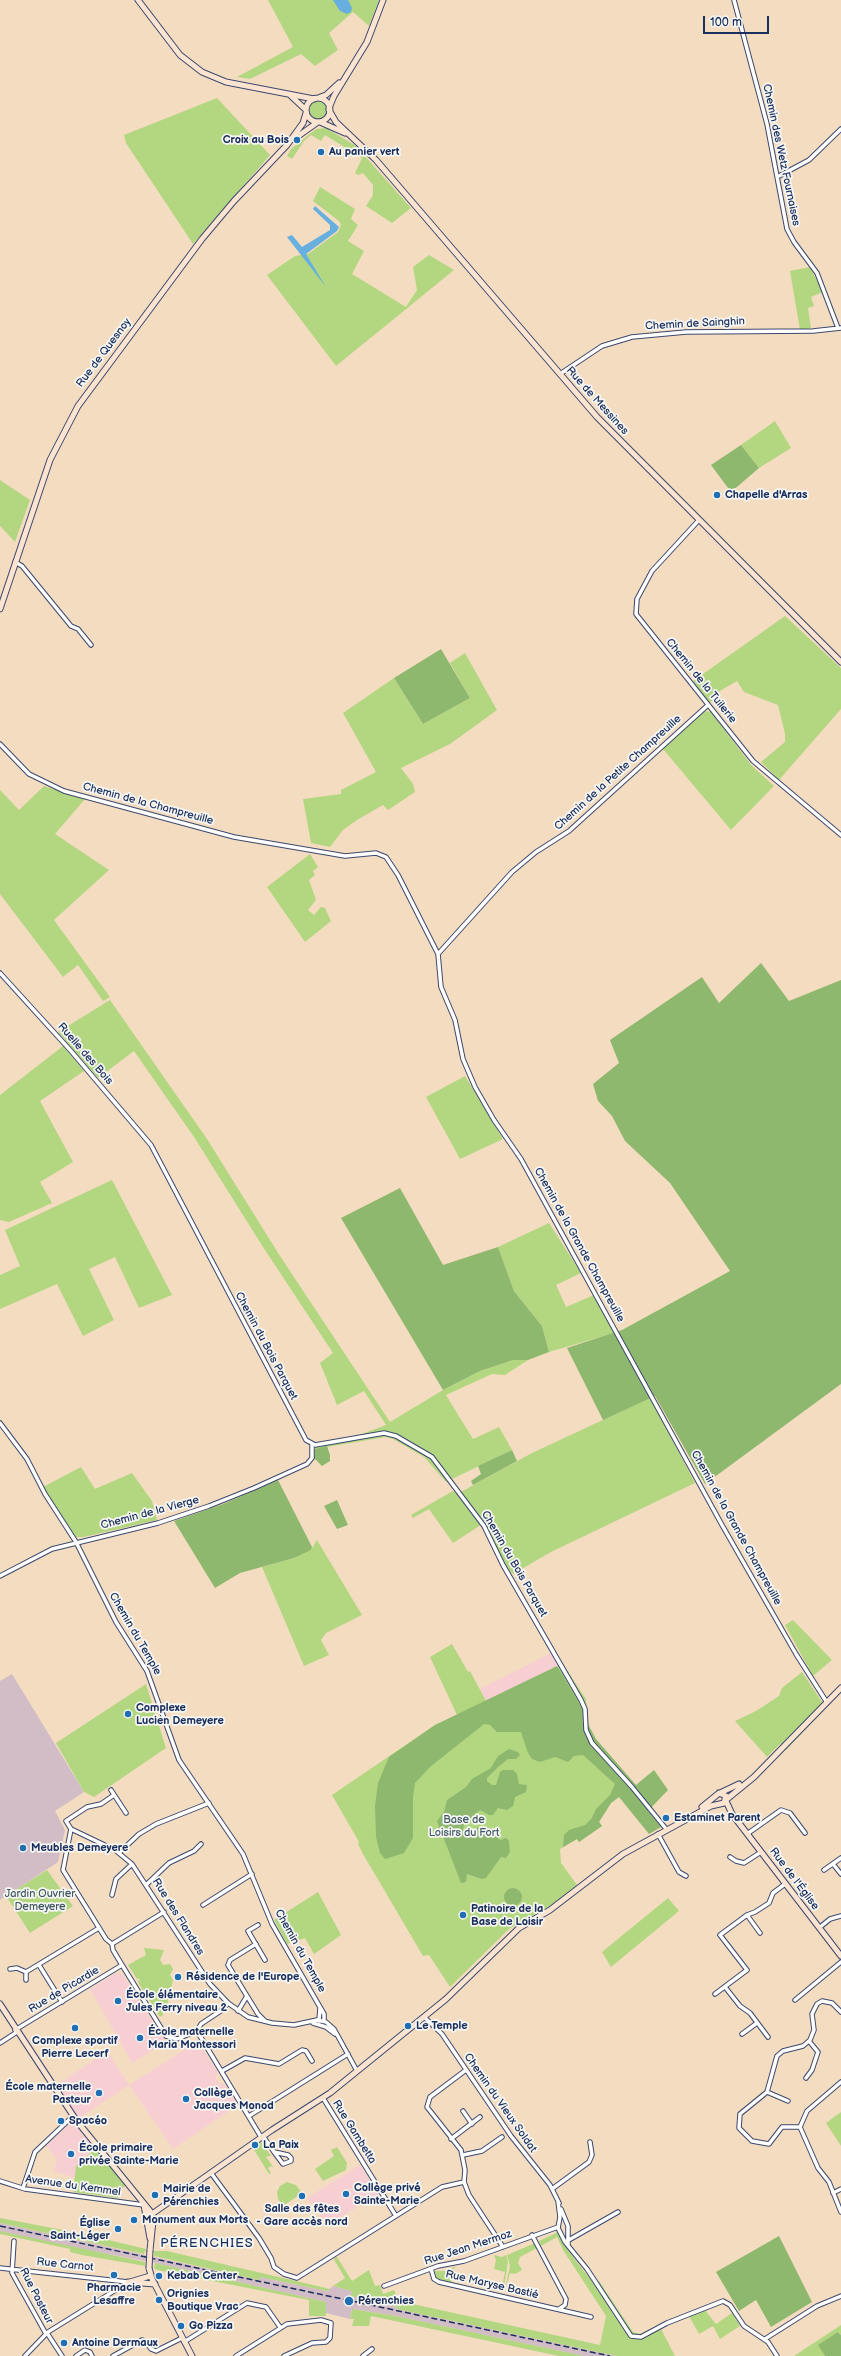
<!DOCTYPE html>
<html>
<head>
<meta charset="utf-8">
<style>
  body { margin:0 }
  #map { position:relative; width:841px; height:2356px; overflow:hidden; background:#f4dcc1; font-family:"Balsamiq Sans",sans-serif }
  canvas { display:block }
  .scale { position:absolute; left:703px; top:16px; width:66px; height:18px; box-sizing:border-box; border:2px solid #1b2f5e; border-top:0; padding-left:5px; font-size:12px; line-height:14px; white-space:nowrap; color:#1b2f5e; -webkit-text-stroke:3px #f6f6f2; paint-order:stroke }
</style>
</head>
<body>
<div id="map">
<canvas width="841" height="2356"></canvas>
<div class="scale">100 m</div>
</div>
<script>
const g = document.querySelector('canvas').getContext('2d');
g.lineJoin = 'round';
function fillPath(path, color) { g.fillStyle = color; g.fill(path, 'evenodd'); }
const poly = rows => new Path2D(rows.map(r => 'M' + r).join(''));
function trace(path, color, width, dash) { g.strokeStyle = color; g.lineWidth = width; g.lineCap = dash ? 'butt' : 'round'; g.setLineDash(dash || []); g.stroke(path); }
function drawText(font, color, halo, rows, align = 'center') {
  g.font = font + ' "Balsamiq Sans",sans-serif'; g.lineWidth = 3.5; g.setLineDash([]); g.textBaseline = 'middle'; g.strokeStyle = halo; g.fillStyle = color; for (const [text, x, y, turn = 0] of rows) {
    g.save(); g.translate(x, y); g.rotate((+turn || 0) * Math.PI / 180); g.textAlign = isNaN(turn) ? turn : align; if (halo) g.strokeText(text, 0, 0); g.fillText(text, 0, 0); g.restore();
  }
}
const built = poly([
  [555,1651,563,1664,486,1701,480,1689],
  [116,1973,122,1974,166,2042,132,2063,90,1989],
  [198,2041,218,2073,215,2076,220,2085,224,2083,238,2105,173,2149,129,2085,79,2118,57,2085,107,2051,129,2085],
  [72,2122,96,2148,76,2166,75,2178,54,2171,57,2159,46,2146],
  [360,2165,385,2204,380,2207,373,2197,331,2223,329,2221,326,2223,307,2198]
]);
const industrial = poly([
  [12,1674,84,1792,55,1811,65,1830,58,1862,0,1900,0,1681],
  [0,2223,259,2280,260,2277,327,2291,333,2286,353,2291,351,2296,397,2307,397,2309,617,2356,584,2356,396,2316,352,2309,350,2319,326,2313,326,2302,155,2263,40,2241,0,2231]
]);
const green = poly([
  [268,0,379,0,369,26,353,12,329,33,338,50,315,66,301,54,250,79,237,77,293,47],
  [217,98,270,155,193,244,126,143,124,135],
  '309 110a9 9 0 1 1 18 0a9 9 0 1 1-18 0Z',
  [326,128,356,146,411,208,392,223,366,206,373,195,373,185,363,173,358,175,355,173,362,158,325,135,321,141,311,135,304,141,292,159,287,156,291,149,316,129],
  [320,187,355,209,351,219,358,225,348,241,364,251,352,274,406,307,417,290,413,267,429,255,454,270,336,366,267,275,295,256,308,254,338,232,341,225,339,221,313,201],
  [810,267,823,292,811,297,814,306,808,308,811,328,800,330,790,271],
  [775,421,791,448,759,468,741,445],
  [0,480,30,500,15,542,0,526],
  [785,616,841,668,841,709,779,780,761,762,785,742,785,734,778,705,744,692,737,681,718,692,719,697,709,703,693,681],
  [465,653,497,710,450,744,401,768,413,784,415,792,388,810,383,805,357,820,343,830,330,847,311,843,303,799,341,794,341,790,376,772,343,713,394,678,423,724,470,698,450,663],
  [705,711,711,712,752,766,774,786,731,830,663,749],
  [44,786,85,799,55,834,109,870,54,920,110,997,103,1001,78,965,63,977,0,894,0,790,19,810],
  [310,854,318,867,313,871,315,875,309,880,316,900,308,910,314,915,321,907,325,908,331,921,305,942,267,887],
  [110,1000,207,1139,280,1256,390,1422,443,1390,480,1371,513,1360,528,1360,505,1375,492,1374,446,1395,473,1439,499,1427,512,1450,446,1482,424,1457,393,1439,386,1437,315,1449,315,1444,351,1438,386,1425,364,1391,337,1405,320,1363,333,1353,263,1247,194,1137,134,1051,98,1078,58,1032],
  [63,1046,84,1071,40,1101,73,1162,40,1182,52,1203,9,1222,0,1220,0,1095],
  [465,1076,503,1139,460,1159,426,1097],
  [112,1180,172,1295,139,1308,115,1257,89,1269,114,1320,83,1336,57,1284,0,1309,0,1275,20,1266,5,1230],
  [549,1223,581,1273,556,1285,566,1307,594,1295,614,1333,549,1352,542,1326,514,1291,498,1247],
  [650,1398,695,1483,551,1552,513,1574,508,1569,503,1571,494,1551,498,1549,484,1523,453,1543,429,1509,413,1518,411,1515,453,1491,457,1494,532,1453],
  [81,1467,95,1489,132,1473,152,1501,157,1520,84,1537,76,1537,43,1487],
  [317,1540,362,1615,326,1633,321,1640,329,1655,304,1666,262,1567,294,1558,311,1550],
  [793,1620,832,1660,813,1676,785,1625],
  [452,1644,468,1672,470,1671,486,1701,563,1664,586,1699,589,1726,583,1730,629,1789,611,1803,599,1822,602,1826,579,1842,577,1839,560,1849,561,1863,577,1885,547,1908,509,1929,450,1987,429,1955,423,1956,363,1854,358,1844,359,1842,332,1795,435,1725,457,1715,430,1657],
  [802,1672,826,1708,786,1750,780,1744,767,1757,735,1721,756,1711,779,1696,782,1688],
  [146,1684,166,1748,94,1797,84,1792,56,1743],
  [47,1870,73,1906,30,1933,6,1896],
  [318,1892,341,1935,314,1954,305,1938,287,1944,274,1920],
  [668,1898,679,1911,611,1967,602,1952],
  [144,1948,164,1950,160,1960,163,1965,170,1964,173,1969,170,1975,173,1980,167,2005,162,2008,163,2015,160,2017,138,1982,140,1978,137,1979,128,1965,146,1955],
  [841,2112,841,2146,826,2123],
  [261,2142,271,2156,266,2157,274,2168,271,2166,268,2168,271,2173,269,2174,253,2148],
  [337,2147,347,2163,346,2170,323,2181,315,2169,334,2156,331,2150],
  [96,2148,125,2186,119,2191,118,2198,73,2192,76,2166],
  [287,2182,296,2185,302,2193,283,2206,278,2199,277,2192,280,2186],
  [0,2218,84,2234,146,2249,144,2254,102,2245,0,2223],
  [0,2231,145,2262,145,2266,82,2255,70,2252,70,2249,0,2234],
  [555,2231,559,2234,570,2253,594,2284,599,2281,633,2332,640,2334,659,2325,675,2356,617,2356,397,2309,397,2307,351,2296,352,2291,333,2286,345,2278,333,2258,337,2257,352,2281,369,2270,375,2286,380,2285,383,2294,394,2290,399,2301,600,2345,606,2316,563,2250,557,2237,541,2246,539,2241,556,2233],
  [535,2243,537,2248,520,2257,518,2263,522,2270,515,2274,510,2273,504,2293,510,2266,507,2255],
  [154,2251,167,2251,330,2289,327,2291,260,2277,259,2280,154,2256],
  [494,2255,502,2257,506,2255,508,2262,503,2292,501,2292,505,2272,494,2269,496,2260],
  [155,2263,326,2302,326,2316,309,2316,309,2300,157,2270,154,2268],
  [455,2266,451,2283,436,2278,435,2271,448,2271],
  [352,2309,396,2316,584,2356,559,2356,371,2316,369,2326,352,2326,354,2319,350,2319],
  [705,2310,716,2324,732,2313,740,2326,720,2339,713,2326,699,2334,689,2316],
  [841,2325,841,2335,839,2332,819,2345,825,2356,794,2356]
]);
const forest = poly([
  [741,445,759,468,731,492,711,465],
  [441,649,470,698,423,724,394,678],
  [761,963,789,1001,841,980,841,1384,705,1484,655,1396,603,1420,567,1348,622,1330,730,1271,670,1183,625,1141,612,1116,598,1101,593,1084,619,1063,610,1040,702,977,719,1003],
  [400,1188,443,1265,498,1247,514,1291,542,1326,549,1352,528,1360,513,1360,480,1371,443,1390,341,1218],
  [327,1446,330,1455,330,1461,322,1466,314,1458,315,1449],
  [512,1450,517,1461,473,1485,471,1481,481,1474,478,1466],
  [278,1480,312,1547,311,1550,294,1558,240,1573,215,1588,174,1521,223,1504],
  [337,1500,348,1525,337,1529,324,1506],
  [557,1666,582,1708,583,1729,589,1726,596,1739,636,1785,654,1770,668,1790,648,1811,661,1827,649,1834,619,1797,611,1803,599,1822,602,1826,579,1842,577,1839,563,1847,564,1835,569,1830,585,1825,592,1818,596,1809,610,1795,615,1784,583,1755,574,1756,568,1762,555,1757,540,1762,532,1759,528,1753,521,1732,497,1732,490,1725,484,1724,430,1767,415,1783,413,1797,413,1838,404,1853,385,1859,380,1853,376,1837,375,1806,378,1783,389,1757,435,1725],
  [509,1749,518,1752,520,1755,516,1759,508,1759,498,1767,487,1778,487,1781,492,1785,496,1785,500,1772,503,1770,513,1770,517,1774,519,1784,527,1785,526,1792,515,1797,513,1806,507,1810,498,1808,493,1815,489,1815,480,1810,464,1824,463,1830,466,1834,470,1834,478,1827,487,1827,500,1840,506,1838,509,1841,510,1852,506,1858,501,1857,486,1878,482,1879,467,1874,466,1882,461,1883,437,1821,444,1812,447,1800,466,1787,472,1779,491,1768,498,1756],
  '504 1897a9 9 0 1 1 18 0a9 9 0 1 1-18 0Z',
  [779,2236,812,2302,771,2327,756,2300,739,2311,716,2272],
  [838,2332,841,2335,841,2356,825,2356,818,2345]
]);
const water = poly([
  [333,0,348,0,352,8,351,12,347,14,340,11],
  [315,206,339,227,337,231,306,254,326,287,287,237,292,235,302,247,330,230,330,225,313,209]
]);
const street = poly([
  [734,0,767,124,787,229,794,242,817,273,838,328],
  [779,176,809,160,841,129],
  [560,374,602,346,632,337,686,332,813,331,841,328],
  [699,520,652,571,637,599,636,614,753,761,841,835],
  [15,562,22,566,71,626,78,629,91,645],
  [0,744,29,774,64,791,234,837,345,856,376,853,386,857,398,875,438,954,441,987,455,1020,463,1059,475,1087,494,1120,521,1159,722,1525,796,1654,826,1701],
  [438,954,512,872,536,852,569,831,708,705],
  [0,973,71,1051,151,1145,306,1440,315,1445,384,1433,396,1436,432,1457,484,1526,503,1565,581,1700,585,1709,586,1730,592,1743,632,1787,667,1830],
  [0,1423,27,1459,45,1494,76,1542,116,1622,147,1671,179,1760,243,1854,272,1924,324,2014,324,2021],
  [0,1576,52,1549,158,1523,209,1506,254,1488,307,1464,312,1458,312,1445],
  [111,1790,126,1813],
  [114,1795,101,1804,87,1807,66,1821,71,1829,63,1870,106,1939,112,1944,113,1950,122,1965,166,2036,177,2039,197,2031],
  [71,1829,115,1850,132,1864,210,1984,228,2003,248,2017,272,2023,294,2025,317,2020,326,2022,334,2029,357,2071],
  [658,1834,679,1872,686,1876],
  [747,1834,781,1810,790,1813,805,1833],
  [119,1853,139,1834,156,1824,209,1803],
  [730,1857,736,1861,744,1863,761,1852],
  [833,1864,841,1874],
  [824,1870,841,1858],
  [147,1884,169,1863,194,1851,201,1844],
  [112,1895,116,1879,132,1864],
  [203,1905,252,1874],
  [747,1915,760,1933],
  [258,1925,248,1931,265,1960],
  [819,1928,830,1919,841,1916],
  [112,1944,164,1912],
  [256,1944,230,1960,228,1965,258,2014,265,2021],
  [39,1965,62,2002],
  [10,1969,17,1968,26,1972,26,1980],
  [26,1972,99,1928],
  [725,1987,740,2006,750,2013,768,2037],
  [715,1994,747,1970,720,1935,747,1915,755,1912,769,1903,773,1893,785,1884],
  [795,2000,841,1962],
  [238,2011,247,1996],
  [841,2012,832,2003,822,2001,817,2004,812,2014,814,2030,810,2040,803,2046,783,2051,777,2056,767,2092,740,2114,739,2128,752,2141,769,2144,782,2127,800,2127,807,2111,841,2082],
  [424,2017,442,2034,511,2136,550,2185,559,2203],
  [319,2021,320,2008],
  [313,2023,326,2027,335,2034],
  [15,2030,122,1965],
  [197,2031,261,2137],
  [197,2031,201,2024,222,2010,228,2003],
  [742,2034,757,2023],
  [0,2043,17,2032],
  [466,2070,430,2097,427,2107,461,2150,465,2170,464,2182,469,2195,503,2247],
  [222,2071,245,2058,279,2064,302,2050,306,2051,312,2061],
  [806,2078,812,2070,818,2052,809,2041],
  [767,2092,788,2101],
  [323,2098,396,2216],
  [463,2111,472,2124],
  [249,2116,348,2054],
  [800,2127,818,2168,829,2182,841,2212],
  [263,2136,274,2152,288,2155,291,2158,291,2161,283,2164,274,2152],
  [451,2139,480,2117],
  [463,2155,482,2151,502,2137],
  [211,2173,259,2238,271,2258,274,2267,284,2274,297,2278,442,2187,464,2182],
  [0,2181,25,2189,144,2205],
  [23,2188,35,2152,73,2116],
  [552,2189,589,2162,592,2155,590,2142],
  [833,2193,841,2189],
  [558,2201,560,2217,558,2228,565,2242,587,2269,631,2336,641,2337,667,2323,723,2301,730,2305,744,2326,768,2342,777,2356],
  [561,2209,568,2226,568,2245],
  [532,2235,566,2299,565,2305,559,2309],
  [14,2241,12,2273,46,2334],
  [567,2241,618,2212],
  [0,2268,128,2282],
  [431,2269,434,2279,439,2282,591,2317],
  [384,2286,438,2266,464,2261,558,2227],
  [47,2333,62,2356],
  [765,2339,817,2306,841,2296],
  [184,2342,247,2303,266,2307,280,2327],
  [25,2356,48,2332,127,2283],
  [76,2356,85,2350,90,2352,92,2356],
  [113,2356,142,2340,146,2342,151,2349,156,2351,182,2338],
  [236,2356,287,2324,321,2320,331,2323,330,2338,326,2342,312,2343,284,2356],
  [363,2356,372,2349]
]);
const secondary = poly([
  [138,0,180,55,202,72,226,82,314,99],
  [290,95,306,110],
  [318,98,326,95,339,83],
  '306 110a12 12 0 1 1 24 0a12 12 0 1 1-24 0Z',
  [329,108,334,96,367,42,383,0],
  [329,110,336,122,376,160,597,417,841,662],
  [320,122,345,133],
  [294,139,318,122],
  [0,609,50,460,78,406,202,239,234,201,287,145,303,123,306,113],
  [727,1799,754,1777,841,1688],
  [726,1801,732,1814,841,1956],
  [702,1807,718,1794,739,1784],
  [0,2004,76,2120,150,2211,153,2221,150,2250],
  [144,2205,150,2238],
  [146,2216,152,2214,272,2130,330,2093,446,1999,519,1928,550,1910,623,1854,711,1806,724,1803,726,1796,719,1793],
  [149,2268,152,2279,192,2356],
  [128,2282,155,2284],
  [130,2282,150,2276]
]);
const rail = poly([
  [0,2226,610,2356]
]);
const secondaryBridge = poly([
  [149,2268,150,2250]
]);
const markers = [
  [297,140,4,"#1f6fb2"],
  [321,152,4,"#1f6fb2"],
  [717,495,4,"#1f6fb2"],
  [128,1714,4,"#1f6fb2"],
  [666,1818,4,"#1f6fb2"],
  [23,1848,4,"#1f6fb2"],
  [463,1915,4,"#1f6fb2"],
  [178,1977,4,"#1f6fb2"],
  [118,2001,4,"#1f6fb2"],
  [408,2026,4,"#1f6fb2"],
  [75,2028,4,"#1f6fb2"],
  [140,2038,4,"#1f6fb2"],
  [99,2093,4,"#1f6fb2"],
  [186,2099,4,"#1f6fb2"],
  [61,2121,4,"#1f6fb2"],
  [255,2145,4,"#1f6fb2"],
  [71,2154,4,"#1f6fb2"],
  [346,2194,4,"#1f6fb2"],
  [155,2195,4,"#1f6fb2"],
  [302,2196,4,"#1f6fb2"],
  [134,2220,4,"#1f6fb2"],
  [118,2229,4,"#1f6fb2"],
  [114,2275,4,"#1f6fb2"],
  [159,2276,4,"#1f6fb2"],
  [159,2300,4,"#1f6fb2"],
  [349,2301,5,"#1f6fb2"],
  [181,2326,4,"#1f6fb2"],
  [64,2343,4,"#1f6fb2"]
];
const poiNames = [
  ["Croix au Bois",289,140,"right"],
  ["Au panier vert",329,152],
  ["Chapelle d'Arras",725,495],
  ["Complexe",136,1708],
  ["Lucien Demeyere",136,1721],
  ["Estaminet Parent",674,1818],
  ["Meubles Demeyere",31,1848],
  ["Patinoire de la",471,1909],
  ["Base de Loisir",471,1922],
  ["Résidence de l'Europe",186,1977],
  ["École élémentaire",126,1995],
  ["Jules Ferry niveau 2",126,2008],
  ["Le Temple",416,2026],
  ["École maternelle",148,2032],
  ["Maria Montessori",148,2045],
  ["Complexe sportif",75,2041,"center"],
  ["Pierre Lecerf",75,2054,"center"],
  ["École maternelle",91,2087,"right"],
  ["Pasteur",91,2100,"right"],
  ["Collège",194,2093],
  ["Jacques Monod",194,2106],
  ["Spacéo",69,2121],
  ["La Paix",263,2145],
  ["École primaire",79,2148],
  ["privée Sainte-Marie",79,2161],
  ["Collège privé",354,2188],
  ["Sainte-Marie",354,2201],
  ["Mairie de",163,2189],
  ["Pérenchies",163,2202],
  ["Salle des fêtes",302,2209,"center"],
  ["- Gare accès nord",302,2222,"center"],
  ["Monument aux Morts",142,2220],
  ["Église",110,2223,"right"],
  ["Saint-Léger",110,2236,"right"],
  ["Kebab Center",167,2276],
  ["Pharmacie",114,2288,"center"],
  ["Lesaffre",114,2301,"center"],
  ["Orignies",167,2294],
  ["Boutique Vrac",167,2307],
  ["Pérenchies",358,2301],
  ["Go Pizza",189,2326],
  ["Antoine Dermaux",72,2343]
];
const streetNames = [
  ["Chemin des Wetz Fournaises",781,155,78],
  ["Chemin de Sainghin",695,324,-3],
  ["Rue de Quesnoy",104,353,-53],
  ["Rue de Messines",597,401,48],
  ["Chemin de la Tuilerie",701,681,51],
  ["Chemin de la Petite Champreuille",618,773,-42],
  ["Chemin de la Champreuille",148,804,15],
  ["Ruelle des Bois",85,1054,49],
  ["Chemin de la Grande Champreuille",579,1245,61],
  ["Chemin du Bois Parquet",266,1346,62],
  ["Chemin de la Vierge",150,1513,-15],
  ["Chemin de la Grande Champreuille",736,1528,61],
  ["Chemin du Bois Parquet",514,1564,60],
  ["Chemin du Temple",135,1634,60],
  ["Rue de l'Église",794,1879,53],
  ["Rue des Flandres",178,1917,58],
  ["Chemin du Temple",300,1951,61],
  ["Rue de Picardie",64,1990,-31],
  ["Chemin du Vieux Soldat",500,2103,55],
  ["Rue Gambetta",354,2132,58],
  ["Avenue du Kemmel",73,2186,8],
  ["Rue Jean Mermoz",468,2248,-18],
  ["Rue Carnot",65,2265,6],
  ["Rue Maryse Bastié",492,2285,13],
  ["Rue Pasteur",36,2296,63]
];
const parkNames = [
  ["Base de",464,1820],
  ["Loisirs du Fort",464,1833],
  ["Jardin Ouvrier",40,1894],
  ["Demeyere",40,1907]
];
const quarterNames = [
  ["PÉRENCHIES",207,2244]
];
fillPath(built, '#f7cfd2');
fillPath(industrial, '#d2bdc6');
fillPath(green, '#b3d780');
fillPath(forest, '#8eb86e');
fillPath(water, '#66afde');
trace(street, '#3c496d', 5.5);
trace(secondary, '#3c496d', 7);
trace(street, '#fff', 3.5);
trace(secondary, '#fde4d1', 5);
trace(rail, '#1b2f5e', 1.5, [6, 3]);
trace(secondaryBridge, '#3c496d', 7, []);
trace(secondaryBridge, '#fde4d1', 5);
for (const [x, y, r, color] of markers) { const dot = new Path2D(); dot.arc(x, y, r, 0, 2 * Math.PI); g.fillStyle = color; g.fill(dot); trace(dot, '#f6f6f2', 1.5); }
drawText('bold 11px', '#1b2f5e', '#f6f6f2', poiNames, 'left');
drawText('11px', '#1b2f5e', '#f6f6f2', streetNames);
drawText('11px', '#415966', '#f6f6f2', parkNames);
g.letterSpacing = '1px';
drawText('13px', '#1b2f5e', '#f6f6f2', quarterNames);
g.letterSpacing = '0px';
</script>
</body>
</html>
